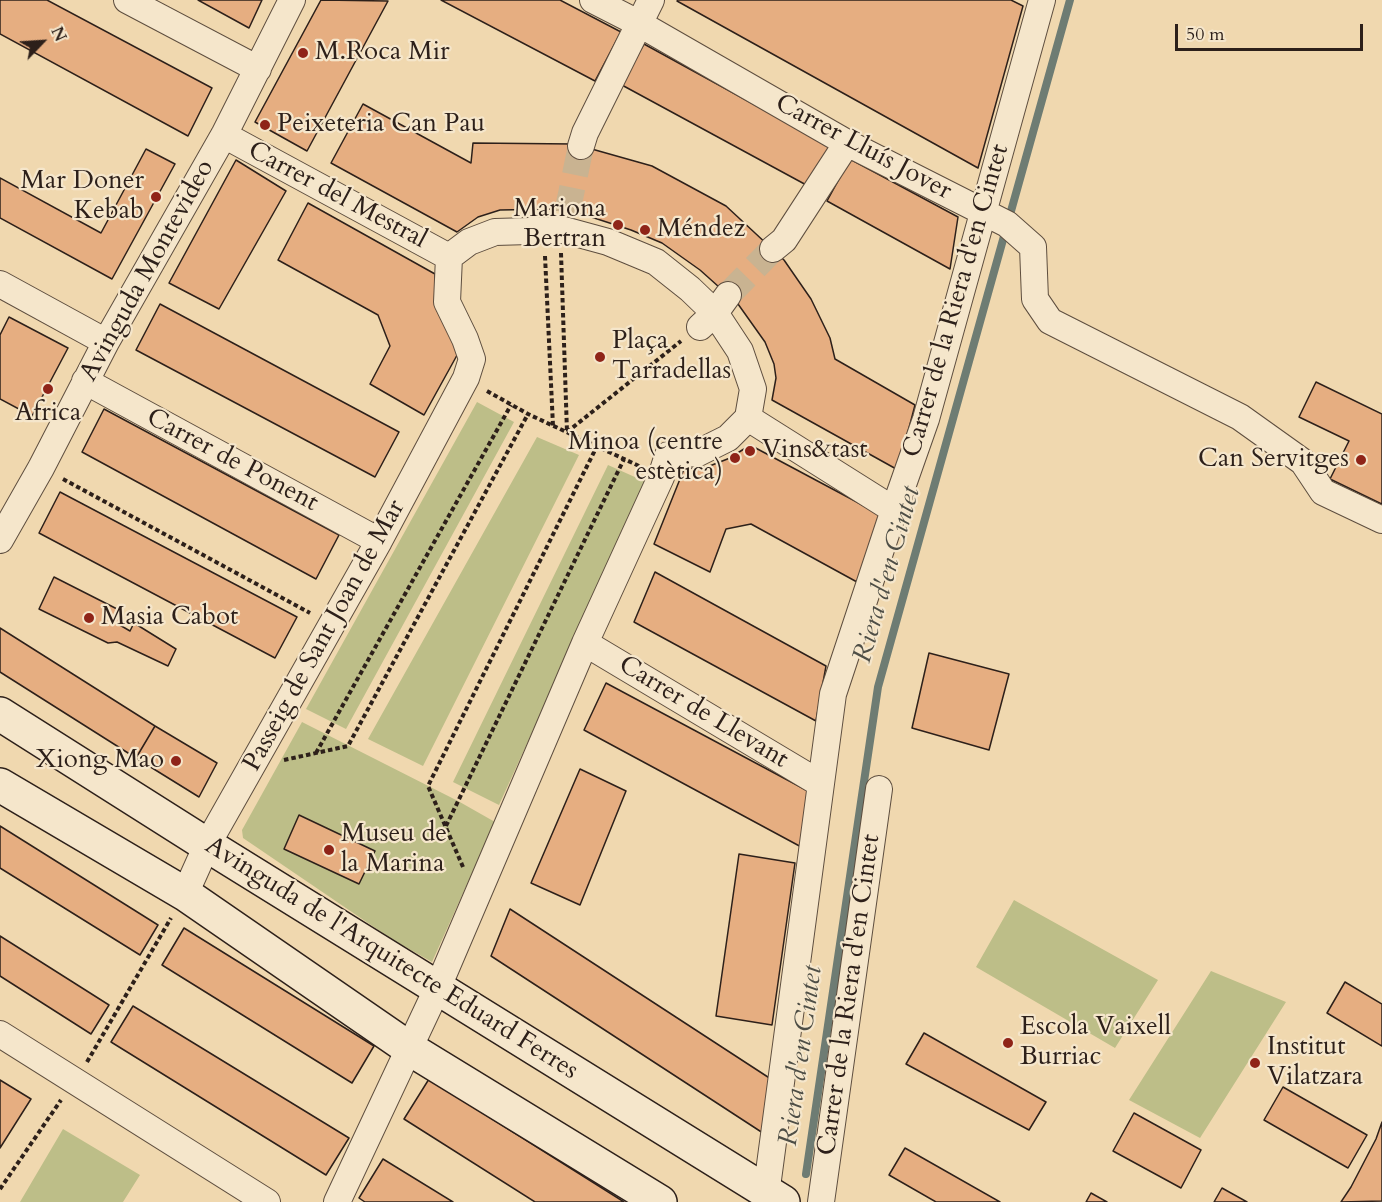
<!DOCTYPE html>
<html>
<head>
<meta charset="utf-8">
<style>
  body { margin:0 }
  #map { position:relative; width:1382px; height:1202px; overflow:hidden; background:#f0d8af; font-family:Cardo,serif }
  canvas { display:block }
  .north { position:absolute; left:12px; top:12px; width:60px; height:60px; -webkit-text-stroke:4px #f5e6cb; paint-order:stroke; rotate:65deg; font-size:16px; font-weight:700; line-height:24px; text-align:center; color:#2d201a }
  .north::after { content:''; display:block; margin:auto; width:21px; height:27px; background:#2d201a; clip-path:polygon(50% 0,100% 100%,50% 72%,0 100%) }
  .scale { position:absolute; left:1175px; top:24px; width:188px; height:27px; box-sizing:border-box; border:3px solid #2d201a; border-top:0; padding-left:8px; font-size:18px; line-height:21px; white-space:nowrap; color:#2d201a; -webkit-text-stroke:4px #f5e6cb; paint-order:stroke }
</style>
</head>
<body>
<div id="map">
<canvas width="1382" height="1202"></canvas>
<div class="north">N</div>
<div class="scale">50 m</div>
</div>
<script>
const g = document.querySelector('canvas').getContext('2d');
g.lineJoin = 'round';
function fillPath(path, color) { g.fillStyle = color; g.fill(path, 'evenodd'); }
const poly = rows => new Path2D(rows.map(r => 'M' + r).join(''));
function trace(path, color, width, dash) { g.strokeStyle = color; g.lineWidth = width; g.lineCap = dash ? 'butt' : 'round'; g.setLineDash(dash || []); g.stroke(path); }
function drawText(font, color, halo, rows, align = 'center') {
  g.font = font + ' Cardo,serif'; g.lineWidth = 4.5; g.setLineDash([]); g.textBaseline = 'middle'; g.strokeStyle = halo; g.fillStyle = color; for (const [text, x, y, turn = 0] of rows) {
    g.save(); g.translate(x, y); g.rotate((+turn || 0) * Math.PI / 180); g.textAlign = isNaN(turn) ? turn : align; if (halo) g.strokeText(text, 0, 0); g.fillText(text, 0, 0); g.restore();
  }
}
const green = poly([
  [477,402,514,422,346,729,306,709],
  [537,437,579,455,423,766,368,739],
  [608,465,646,482,499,805,453,782],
  [302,722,458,801,495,822,432,962,393,940,243,838,242,830],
  [1014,900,1158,980,1115,1048,976,967],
  [1211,971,1286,1002,1200,1138,1129,1100],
  [63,1129,140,1175,123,1202,20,1202]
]);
const stream = poly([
  [806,1174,878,687,1070,0]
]);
const building = poly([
  [0,0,47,0,212,88,188,136,0,34,0,0],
  [198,0,262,0,249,28,198,0],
  [321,0,388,1,307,151,255,122,321,0],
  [441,0,560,0,621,32,595,81,441,0],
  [678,0,1011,0,1023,6,978,168,677,1,678,0],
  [644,44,832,147,810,187,620,84,644,44],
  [363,104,471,163,473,143,574,144,652,166,726,206,784,260,811,299,830,338,835,359,915,405,898,470,772,400,776,378,774,364,765,342,738,304,700,270,662,243,631,230,582,214,552,209,500,210,478,217,457,232,331,163,363,104],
  [146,149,175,164,112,279,0,218,0,178,101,233,146,149],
  [850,159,958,217,950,269,827,201,850,159],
  [236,160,286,191,219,309,169,283,236,160],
  [308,203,435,274,435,292,461,348,424,415,370,384,390,346,378,315,278,260,308,203],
  [160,304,399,432,375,477,136,350,160,304],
  [9,317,68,348,32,416,0,399,0,335,9,317],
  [1316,382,1382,414,1382,504,1330,479,1349,441,1299,417,1316,382],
  [104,409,339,535,316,579,82,452,104,409],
  [750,445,885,517,857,582,751,524,726,529,710,572,654,544,684,469,707,467,730,458,750,445],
  [60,492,297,617,275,658,39,533,60,492],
  [655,572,826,666,816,721,634,622,655,572],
  [54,577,123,612,118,624,130,631,134,623,176,649,168,666,117,642,108,643,39,609,54,577],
  [0,628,155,726,136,758,0,672,0,628],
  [929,653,1009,674,989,750,912,728,929,653],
  [606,683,808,791,805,849,584,730,606,683],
  [155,726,217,763,199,797,136,758,155,726],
  [580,769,626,791,580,905,531,883,580,769],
  [299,815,375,851,359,884,284,849,299,815],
  [0,826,158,925,140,955,0,868,0,826],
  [739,854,795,863,772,1025,716,1016,739,854],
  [510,909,774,1081,766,1135,491,956,510,909],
  [184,928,374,1046,352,1083,162,965,184,928],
  [0,936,109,1005,91,1034,0,976,0,936],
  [1345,982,1382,1004,1382,1046,1327,1013,1345,982],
  [133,1006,349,1138,326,1175,111,1042,133,1006],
  [924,1033,1046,1102,1029,1130,906,1064,924,1033],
  [429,1079,624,1202,535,1202,404,1119,429,1079],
  [0,1080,31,1099,0,1148,0,1080],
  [1283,1087,1367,1135,1348,1168,1264,1120,1283,1087],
  [1134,1113,1201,1150,1181,1188,1113,1151,1134,1113],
  [1382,1122,1382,1201,1341,1202,1351,1187,1376,1139,1382,1122],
  [905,1148,1000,1202,936,1202,889,1175,905,1148],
  [383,1159,453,1202,365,1202,359,1198,383,1159],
  [1222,1188,1247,1202,1214,1202,1222,1188],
  [1091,1193,1107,1202,1086,1202,1091,1193]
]);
const streetTunnel = poly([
  [567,213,581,146],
  [728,295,773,249]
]);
const path = poly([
  [561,253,567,432],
  [545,256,553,426],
  [487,391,528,414,639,466],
  [567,432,681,341],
  [63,479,310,613],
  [316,753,511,405],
  [284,760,348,746,528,414],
  [446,826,624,459],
  [463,867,428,786,597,446],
  [87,1062,171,918],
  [0,1189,61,1100]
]);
const street = poly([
  [127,0,258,69],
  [593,0,638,23,847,143,1007,224,1033,247,1035,299,1050,321,1240,417,1303,462,1323,492,1382,520],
  [224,135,449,257],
  [581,146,585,133,651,0],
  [773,249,784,240,847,143],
  [0,284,106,342],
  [700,327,715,313,728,295],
  [85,381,379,541],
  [748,418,894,510],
  [0,540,41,468,106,342,224,135,292,0],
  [585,643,821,784],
  [185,894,207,845,379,541,466,378,472,359,465,339,447,302,449,257,469,242,495,232,564,230,608,242,656,262,690,289,715,313,740,351,753,389,748,418,728,438,698,453,668,455,661,477,585,643,438,987,337,1202],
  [0,1034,267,1202],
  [765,1202,833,694,894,510,926,419,1042,0],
  [821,1202,879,789]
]);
const secondary = poly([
  [0,714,207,845,783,1202],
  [0,785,185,894,410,1049,660,1202]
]);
const markers = [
  [303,53,6,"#8f2418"],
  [265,125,6,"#8f2418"],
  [156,197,6,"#8f2418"],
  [618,225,6,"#8f2418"],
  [645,230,6,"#8f2418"],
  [600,357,6,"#8f2418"],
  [48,389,6,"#8f2418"],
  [750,451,6,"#8f2418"],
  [735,458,6,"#8f2418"],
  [1361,460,6,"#8f2418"],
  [89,618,6,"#8f2418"],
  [176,761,6,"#8f2418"],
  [329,850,6,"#8f2418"],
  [1008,1043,6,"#8f2418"],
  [1255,1063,6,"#8f2418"]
];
const poiNames = [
  ["M.Roca Mir",315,53],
  ["Peixeteria Can Pau",277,125],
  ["Mar Doner",144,182,"right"],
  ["Kebab",144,212,"right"],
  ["Mariona",606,210,"right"],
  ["Bertran",606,240,"right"],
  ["Méndez",657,230],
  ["Plaça",612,342],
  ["Tarradellas",612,372],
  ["Africa",48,414,"center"],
  ["Minoa (centre",723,443,"right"],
  ["estètica)",723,473,"right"],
  ["Vins&tast",762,451],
  ["Can Servitges",1349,460,"right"],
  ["Masia Cabot",101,618],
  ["Xiong Mao",164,761,"right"],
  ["Museu de",341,835],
  ["la Marina",341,865],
  ["Escola Vaixell",1020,1028],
  ["Burriac",1020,1058],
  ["Institut",1267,1048],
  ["Vilatzara",1267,1078]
];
const streetNames = [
  ["Carrer Lluís Jover",863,148,28],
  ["Carrer del Mestral",337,196,28],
  ["Avinguda Montevideo",148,271,-61],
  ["Carrer de la Riera d'en Cintet",957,301,-74],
  ["Carrer de Ponent",232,461,28],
  ["Passeig de Sant Joan de Mar",325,636,-61],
  ["Carrer de Llevant",703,713,31],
  ["Avinguda de l'Arquitecte Eduard Ferres",391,959,32],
  ["Carrer de la Riera d'en Cintet",850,995,-82]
];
const waterNames = [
  ["Riera d'en Cintet",888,575,-74],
  ["Riera d'en Cintet",802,1056,-82]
];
fillPath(green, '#bdbe88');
trace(stream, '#6e7c73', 8);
fillPath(building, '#e6ae81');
trace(building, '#2d201a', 1.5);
trace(streetTunnel, '#c9b391', 26, [26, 13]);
trace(street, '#5e4e3f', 28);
trace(secondary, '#2d201a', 36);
trace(path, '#2d201a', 4, [4.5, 3]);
trace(street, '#f5e6cb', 26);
trace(secondary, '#f5e6cb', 33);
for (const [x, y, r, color] of markers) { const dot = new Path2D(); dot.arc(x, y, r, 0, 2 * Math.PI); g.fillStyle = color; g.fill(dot); trace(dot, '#f5e6cb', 2); }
drawText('26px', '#2d201a', '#f5e6cb', poiNames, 'left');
drawText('26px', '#2d201a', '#f5e6cb', streetNames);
drawText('italic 27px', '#4e4e46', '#f5e6cb', waterNames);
</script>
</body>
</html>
